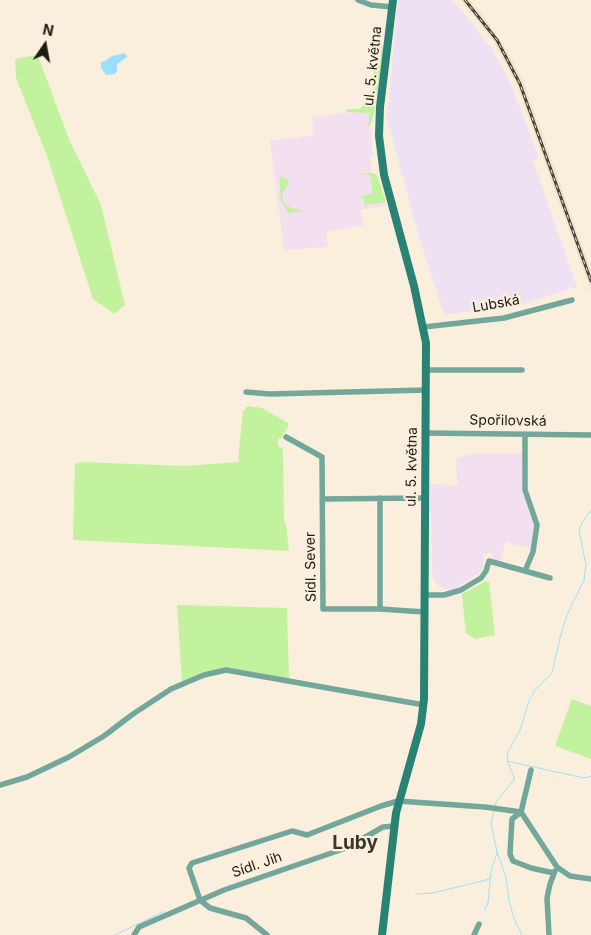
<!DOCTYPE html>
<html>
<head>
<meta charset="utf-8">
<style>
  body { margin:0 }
  #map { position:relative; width:591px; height:935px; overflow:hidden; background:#faefdd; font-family:Inter,sans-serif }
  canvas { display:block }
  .north { position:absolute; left:20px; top:20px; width:50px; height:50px; -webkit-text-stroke:4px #faefdd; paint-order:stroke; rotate:12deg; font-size:14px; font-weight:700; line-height:20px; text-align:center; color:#1e1a14 }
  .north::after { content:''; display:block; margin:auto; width:18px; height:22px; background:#1e1a14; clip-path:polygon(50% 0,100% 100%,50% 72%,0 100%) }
</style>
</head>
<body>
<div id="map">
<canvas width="591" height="935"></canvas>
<div class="north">N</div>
</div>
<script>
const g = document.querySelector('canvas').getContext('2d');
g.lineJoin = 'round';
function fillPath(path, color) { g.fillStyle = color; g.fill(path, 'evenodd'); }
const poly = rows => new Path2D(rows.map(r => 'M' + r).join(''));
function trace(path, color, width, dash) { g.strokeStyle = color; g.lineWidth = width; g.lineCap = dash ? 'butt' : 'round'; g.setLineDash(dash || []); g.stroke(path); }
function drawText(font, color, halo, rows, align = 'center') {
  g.font = font + ' Inter,sans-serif'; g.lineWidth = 4.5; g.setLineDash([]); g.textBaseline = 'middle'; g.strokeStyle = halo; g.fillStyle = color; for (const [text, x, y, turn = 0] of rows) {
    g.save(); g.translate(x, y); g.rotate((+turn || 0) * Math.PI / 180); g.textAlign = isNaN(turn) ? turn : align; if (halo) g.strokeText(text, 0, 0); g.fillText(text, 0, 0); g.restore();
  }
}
const commercial = poly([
  [355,112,374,113,369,128,369,131,371,131,373,156,370,159,372,173,375,173,377,177,386,206,360,210,364,225,326,232,328,247,284,250,270,141,314,135,312,117],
  [475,453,523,453,522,493,534,525,531,549,505,542,501,563,493,561,492,553,484,554,483,568,479,573,458,587,451,590,444,589,436,584,433,578,432,571,431,516,429,509,430,483,457,486,456,458]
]);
const industrial = poly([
  [398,0,453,0,489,45,505,72,523,115,539,158,533,161,577,287,508,308,444,314,420,241,387,119]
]);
const built = poly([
  [460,0,470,0,483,15,506,48,524,82,591,270,591,292,517,85,494,42,477,20]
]);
const green = poly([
  [379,46,383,46,381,68,374,113,370,126,368,126,370,113,346,112,346,109,360,109,363,105,373,101,375,82,372,66,380,66,381,48,377,48],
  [32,56,38,56,69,139,101,205,125,305,114,314,93,299,47,156,16,78,15,59],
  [371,173,377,175,386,202,364,205,364,198,360,198,363,195,373,194,370,175,358,175],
  [279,177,286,178,289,183,282,193,283,199,285,205,292,208,304,211,288,213,287,212,281,200],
  [248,406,262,408,288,423,288,427,281,438,278,439,278,446,283,449,284,521,286,524,289,551,73,540,75,464,80,462,185,466,238,462,240,459,238,459,243,411],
  [486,581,489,582,495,635,475,639,466,633,462,597,462,594],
  [177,605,287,608,289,679,237,670,182,682],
  [572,699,591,706,591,759,555,746]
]);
const water = poly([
  [125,53,127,57,117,64,117,71,115,74,106,75,101,68,101,62,105,61,112,56]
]);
const stream = poly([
  [507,761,584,778,591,776],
  [495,807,496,802,514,780,514,777,507,761,508,752,520,730,529,701,535,690,552,673,560,638,567,615,584,580,586,565,579,531,582,523,591,510],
  [494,811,491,823,497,852,506,877,509,901,515,921,522,935],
  [416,894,433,893,490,879],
  [485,910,488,903,491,872,497,852],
  [115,935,163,912]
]);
const street = poly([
  [358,0,371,5,392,7],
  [424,327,504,318,572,300],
  [426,370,522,370],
  [246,392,270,394,426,390],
  [425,433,591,435],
  [525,434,525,490,537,525,533,552,525,571],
  [286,437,322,457,323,609,380,609,424,612],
  [380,498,380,609],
  [322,499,424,498],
  [424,595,444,595,461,590,481,578,486,571,489,561,550,578],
  [531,770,521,812,557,867,570,876,591,879],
  [0,785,27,777,69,757,104,736,133,714,171,689,204,675,226,670,424,705],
  [521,812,512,819,510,854,513,861,531,868,554,873],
  [200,900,189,868,192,863,292,831,307,835,381,806,398,801,485,807,521,812],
  [200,900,210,908,246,918,267,935],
  [134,935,139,927,224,890,346,848,383,827,394,826],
  [474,935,479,924],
  [549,935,547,898,550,884,555,871]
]);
const secondary = poly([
  [382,935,396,813,421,724,424,699,426,343,414,286,384,175,379,136,380,107,393,0]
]);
const rail = poly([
  [465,0,497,40,520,84,591,281]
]);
const streetNames = [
  ["ul. 5. května",373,66,-84],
  ["Lubská",496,304,-10],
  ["Spořilovská",508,421,1],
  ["ul. 5. května",412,467,-89],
  ["Sídl. Sever",311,567,-91],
  ["Sídl. Jih",257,865,-19]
];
const districtNames = [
  ["Luby",355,843]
];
fillPath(commercial, '#f2e0f1');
fillPath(industrial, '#efe1f4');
fillPath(built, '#f3e4cb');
fillPath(green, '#c3f29e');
fillPath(water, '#9be0f9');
trace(stream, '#9be0f9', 1);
trace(street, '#73a79c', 5.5);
trace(secondary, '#288374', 8);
trace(rail, '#47423a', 3);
trace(rail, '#faefdd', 1, [4]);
drawText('14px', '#1e1a14', '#faefdd', streetNames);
drawText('bold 19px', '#3e3527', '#faefdd', districtNames);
</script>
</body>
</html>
